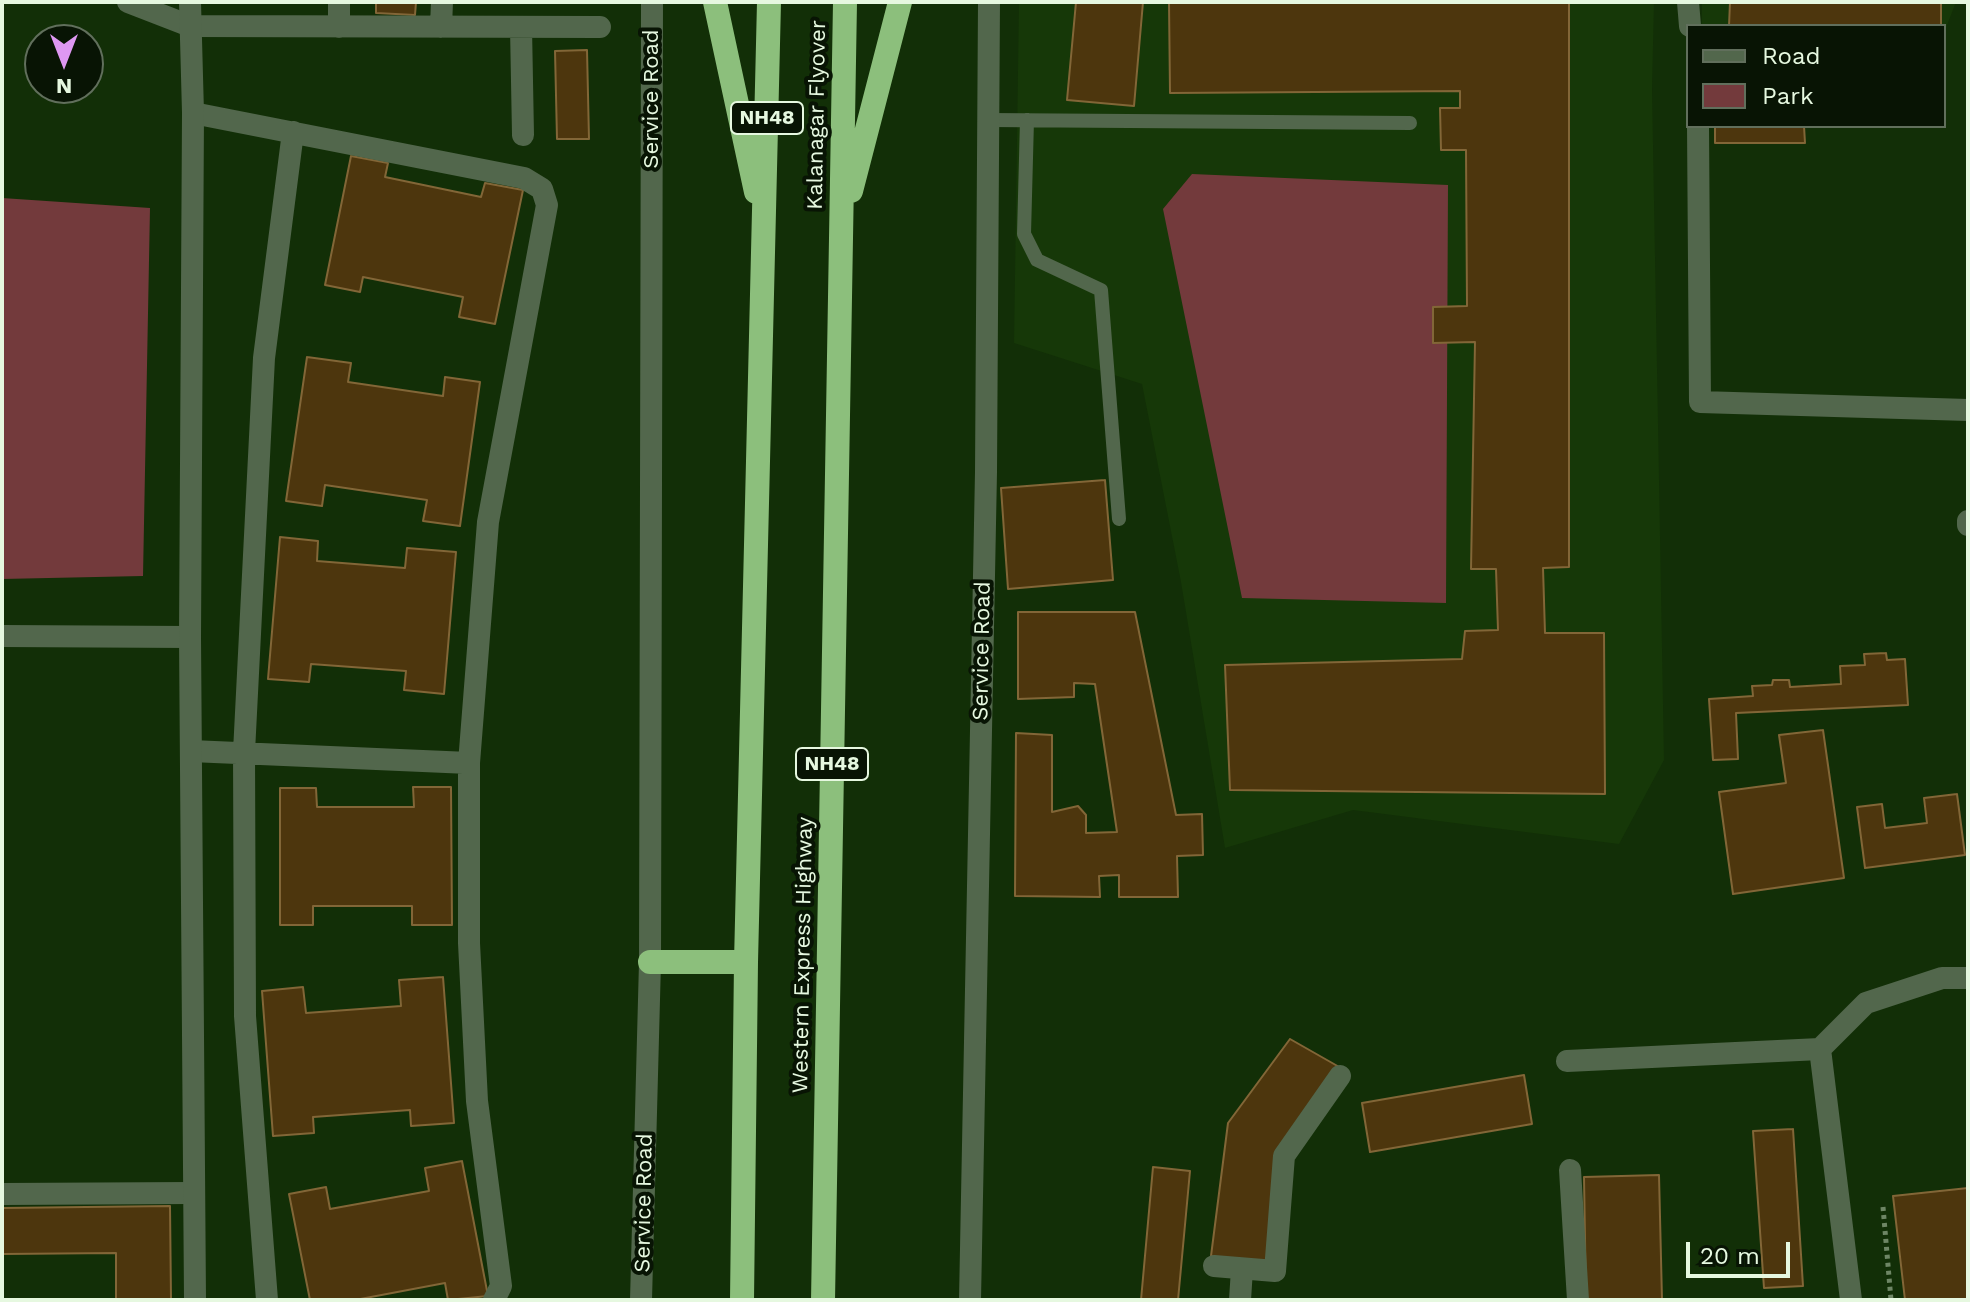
<!DOCTYPE html>
<html>
<head>
<meta charset="utf-8">
<style>
  body { margin:0 }
  #map { position:relative; width:1970px; height:1302px; overflow:hidden; background:#122f07; font-family:"Work Sans",sans-serif }
  canvas { display:block }
  .frame { position:absolute; inset:0; border:4px solid #e6f8e0; pointer-events:none }
  .legend { position:absolute; left:1686px; top:24px; width:260px; height:104px; box-sizing:border-box; background:#081404; border:2px solid #616f5c; margin:0; padding:10px 14px; list-style:none; font-size:24px; color:#e6f8e0 }
  .legend li { display:flex; align-items:center; gap:16px; height:40px }
  .legend b { width:40px; border:2px solid #616f5c }
  .north { position:absolute; left:24px; top:24px; width:80px; height:80px; box-sizing:border-box; background:#081404; border:2px solid #616f5c; border-radius:50%; rotate:180deg; font-size:22px; font-weight:700; line-height:32px; text-align:center; color:#e6f8e0 }
  .north::after { content:''; display:block; margin:auto; width:28px; height:36px; background:#de98f2; clip-path:polygon(50% 0,100% 100%,50% 72%,0 100%) }
  .scale { position:absolute; left:1686px; top:1242px; width:104px; height:36px; box-sizing:border-box; border:4px solid #e6f8e0; border-top:0; padding-left:10px; font-size:24px; line-height:28px; white-space:nowrap; color:#e6f8e0; -webkit-text-stroke:6px #081404; paint-order:stroke }
</style>
</head>
<body>
<div id="map">
<canvas width="1970" height="1302"></canvas>
<div class="frame"></div>
<ul class="legend">
<li><b style="height:10px;background:#52674c"></b>Road</li>
<li><b style="height:22px;background:#733a3c"></b>Park</li>
</ul>
<div class="north">N</div>
<div class="scale">20 m</div>
</div>
<script>
const g = document.querySelector('canvas').getContext('2d');
g.lineJoin = 'round';
function fillPath(path, color) { g.fillStyle = color; g.fill(path, 'evenodd'); }
const poly = rows => new Path2D(rows.map(r => 'M' + r).join(''));
function trace(path, color, width, dash) { g.strokeStyle = color; g.lineWidth = width; g.lineCap = dash ? 'butt' : 'round'; g.setLineDash(dash || []); g.stroke(path); }
function drawText(font, color, halo, rows, align = 'center') {
  g.font = font + ' "Work Sans",sans-serif'; g.lineWidth = 8; g.setLineDash([]); g.textBaseline = 'middle'; g.strokeStyle = halo; g.fillStyle = color; for (const [text, x, y, turn = 0] of rows) {
    g.save(); g.translate(x, y); g.rotate((+turn || 0) * Math.PI / 180); g.textAlign = isNaN(turn) ? turn : align; if (halo) g.strokeText(text, 0, 0); g.fillText(text, 0, 0); g.restore();
  }
}
const built = poly([
  [1019,2,1654,2,1652,89,1664,760,1619,844,1353,810,1225,848,1181,582,1142,384,1014,343],
  [1702,2,1956,2,1944,33,1944,26,1702,26]
]);
const green = poly([
  [1192,174,1448,185,1446,603,1242,598,1163,209],
  [2,198,150,208,143,576,2,579]
]);
const building = poly([
  [376,2,416,2,415,15,376,13,376,2],
  [1076,2,1143,2,1134,106,1067,100,1076,2],
  [1169,2,1569,2,1569,567,1543,568,1545,633,1604,633,1605,794,1230,790,1225,665,1462,659,1465,631,1498,630,1496,569,1471,569,1475,342,1433,343,1433,307,1467,306,1466,150,1441,150,1440,108,1460,108,1460,91,1170,93,1169,2],
  [1730,2,1941,2,1941,26,1729,26,1730,2],
  [587,50,589,139,557,139,555,51,587,50],
  [1715,126,1804,126,1805,143,1715,143,1715,126],
  [351,156,388,163,385,177,481,197,485,183,523,190,495,324,459,317,463,297,363,277,360,292,325,285,351,156],
  [307,357,351,363,348,382,443,396,445,377,480,382,460,526,423,521,427,500,325,485,322,506,286,501,307,357],
  [1105,480,1113,580,1008,589,1001,488,1105,480],
  [280,537,318,541,317,561,405,568,407,548,456,552,444,694,404,690,406,671,311,664,309,682,268,679,280,537],
  [1018,612,1135,612,1176,815,1202,814,1203,855,1177,856,1178,897,1119,897,1119,875,1099,876,1100,897,1015,896,1016,733,1052,735,1052,812,1078,806,1086,815,1086,833,1117,832,1095,684,1074,683,1074,697,1018,699,1018,612],
  [1886,653,1887,660,1905,659,1908,705,1736,713,1738,759,1713,760,1709,699,1753,696,1752,686,1772,685,1773,680,1789,680,1790,687,1841,684,1840,666,1865,665,1864,654,1886,653],
  [1823,730,1844,878,1733,894,1719,792,1786,783,1779,735,1823,730],
  [413,787,451,787,452,925,412,925,412,906,313,906,313,925,280,925,280,788,316,788,317,807,414,807,413,787],
  [1957,794,1965,855,1865,868,1857,807,1882,804,1885,828,1927,823,1924,798,1957,794],
  [443,977,454,1123,411,1126,410,1110,313,1117,314,1133,273,1136,262,991,303,987,306,1013,401,1006,399,980,443,977],
  [1290,1039,1341,1068,1277,1150,1272,1270,1211,1256,1228,1123,1290,1039],
  [1524,1075,1532,1124,1370,1152,1362,1103,1524,1075],
  [1793,1129,1803,1286,1764,1288,1753,1131,1793,1129],
  [462,1161,488,1296,448,1300,445,1283,355,1300,310,1300,289,1194,326,1187,330,1209,429,1191,425,1168,462,1161],
  [1153,1167,1190,1171,1178,1300,1141,1300,1153,1167],
  [1659,1175,1662,1300,1586,1300,1584,1177,1659,1175],
  [1968,1188,1968,1300,1905,1300,1893,1196,1968,1188],
  [170,1206,171,1300,116,1300,116,1253,2,1254,2,1208,170,1206]
]);
const path = poly([
  [1883,1207,1891,1300]
]);
const service = poly([
  [988,120,1410,123],
  [1027,120,1024,234,1037,260,1101,290,1119,519]
]);
const minor = poly([
  [128,2,190,26,600,27],
  [1688,2,1690,26],
  [339,27,339,2],
  [441,27,442,2],
  [521,27,523,135],
  [193,113,524,178,542,189,547,205,488,522,469,763,469,943,477,1101,501,1286,494,1300],
  [1698,126,1700,402,1968,410],
  [1968,521,1968,525],
  [2,636,190,637],
  [191,751,469,763],
  [1820,1049,1851,1300],
  [1567,1061,1820,1049,1866,1003,1942,978,1968,978],
  [1570,1170,1578,1300],
  [2,1194,191,1193],
  [1214,1266,1275,1271,1284,1156,1340,1076],
  [267,1300,245,1016,244,752,264,358,293,132],
  [970,1300,986,472,989,2],
  [1240,1300,1242,1269]
]);
const tertiary = poly([
  [190,2,193,113,190,637,195,1300],
  [641,1300,650,962,652,2]
]);
const motorway = poly([
  [715,2,756,192],
  [851,191,900,2],
  [650,962,746,962],
  [742,1300,746,962,769,2],
  [823,1300,845,2]
]);
const shields = [
  [767,118,72],
  [832,764,72]
];
const shieldNames = [
  ["NH48",767,118],
  ["NH48",832,764]
];
const streetNames = [
  ["Service Road",652,99,-90],
  ["Kalanagar Flyover",817,115,-89],
  ["Service Road",982,651,-89],
  ["Western Express Highway",803,955,-89],
  ["Service Road",644,1203,-89]
];
fillPath(built, '#163808');
fillPath(green, '#733a3c');
fillPath(building, '#4d360d');
trace(building, '#826637', 2);
trace(path, '#6e8665', 5, [4, 4]);
trace(service, '#52674c', 14);
trace(minor, '#52674c', 22);
trace(tertiary, '#52674c', 22);
trace(motorway, '#8cbf7c', 24);
for (const [x, y, w] of shields) { const box = new Path2D(); box.roundRect(x - w / 2, y - 16, w, 32, 6); g.fillStyle = '#081404'; g.fill(box); trace(box, '#e6f8e0', 2); }
drawText('bold 20px', '#e6f8e0', null, shieldNames);
drawText('22px', '#e6f8e0', '#081404', streetNames);
</script>
</body>
</html>
